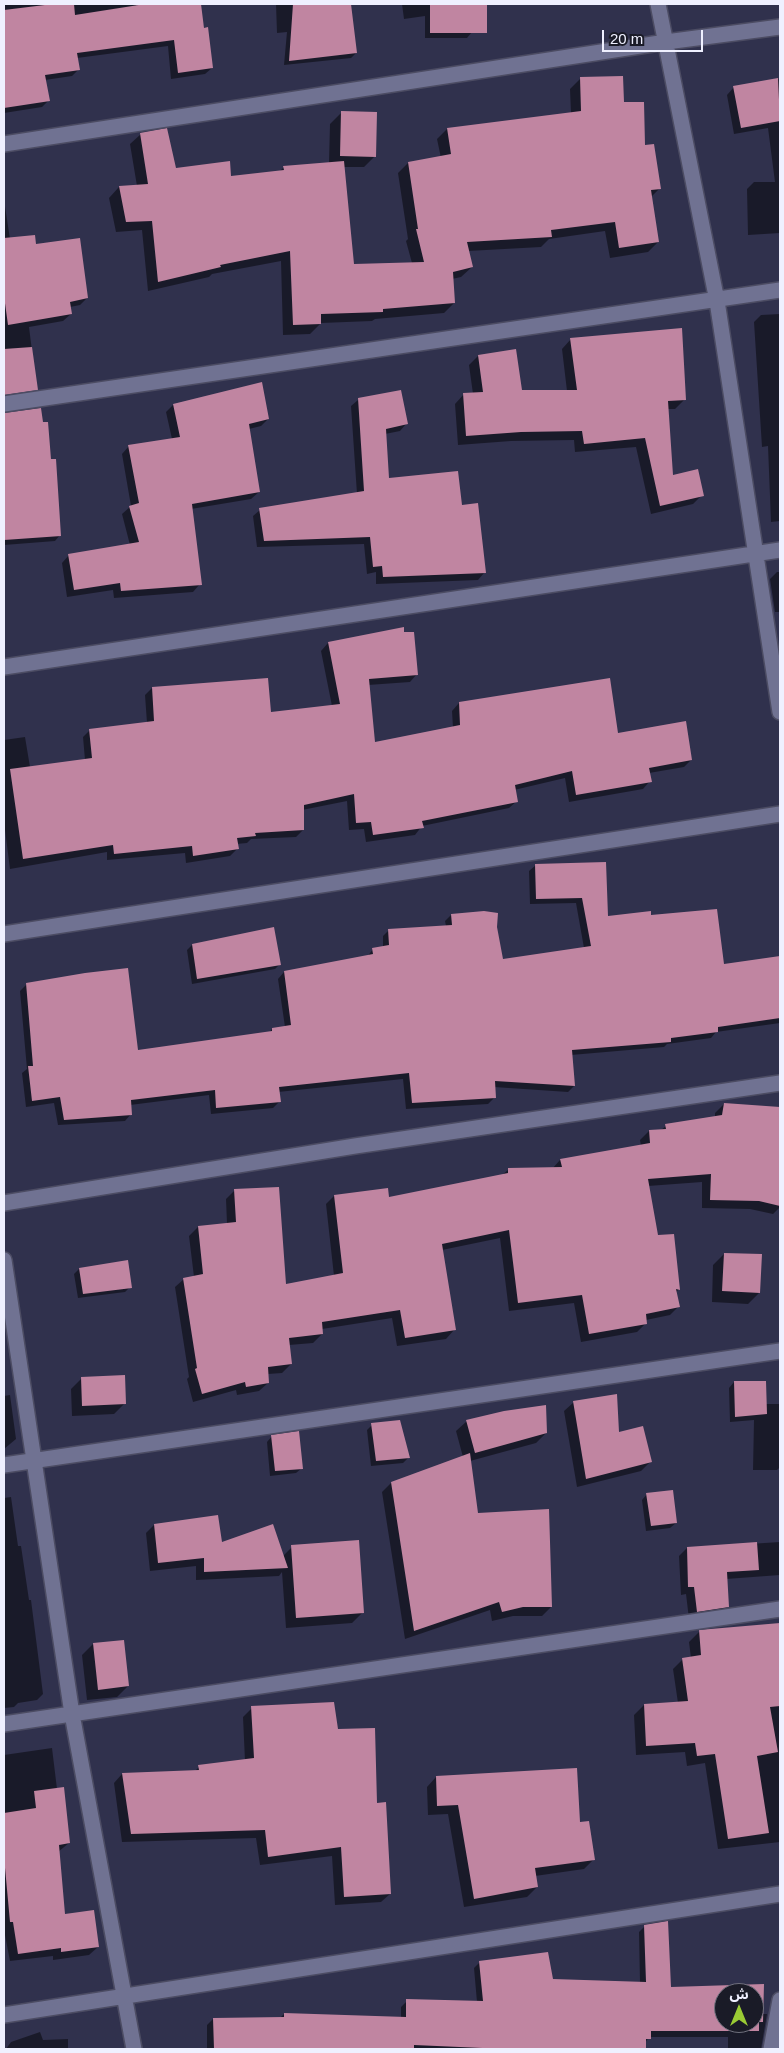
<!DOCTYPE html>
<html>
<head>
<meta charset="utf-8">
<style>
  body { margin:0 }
  #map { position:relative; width:784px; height:2053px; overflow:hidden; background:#30314d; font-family:Arial,"Noto Sans Arabic",sans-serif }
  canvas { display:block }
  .frame { position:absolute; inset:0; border:5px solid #eff0ff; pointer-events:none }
  .north { position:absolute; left:714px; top:1983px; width:50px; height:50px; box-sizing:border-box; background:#1a1b27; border:1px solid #6f707d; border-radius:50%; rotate:0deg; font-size:14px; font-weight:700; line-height:20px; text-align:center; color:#eff0ff }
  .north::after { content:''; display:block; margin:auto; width:18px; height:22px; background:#9acb34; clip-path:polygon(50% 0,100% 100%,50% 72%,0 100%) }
  .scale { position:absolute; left:602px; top:30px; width:101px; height:22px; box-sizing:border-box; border:2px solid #eff0ff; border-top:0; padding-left:6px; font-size:15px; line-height:18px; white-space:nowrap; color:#eff0ff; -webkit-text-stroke:4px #1a1b27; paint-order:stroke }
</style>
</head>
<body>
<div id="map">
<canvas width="784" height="2053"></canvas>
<div class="frame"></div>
<div class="north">ش</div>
<div class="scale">20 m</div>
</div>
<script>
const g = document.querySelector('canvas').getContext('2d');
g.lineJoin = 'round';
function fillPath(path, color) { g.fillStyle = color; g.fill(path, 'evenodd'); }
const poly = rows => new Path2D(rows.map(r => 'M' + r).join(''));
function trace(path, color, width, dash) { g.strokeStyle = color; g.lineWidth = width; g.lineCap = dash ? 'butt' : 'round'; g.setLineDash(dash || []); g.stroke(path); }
const shadow = poly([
  [4,4,136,4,136,10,199,4,212,68,205,74,171,79,168,46,77,58,78,70,72,76,45,80,48,101,42,107,4,113],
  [276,4,350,4,350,24,356,53,351,58,284,65,287,32,277,33],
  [402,4,472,4,472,32,467,38,425,38,425,16,404,19],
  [580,79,622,103,644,147,660,188,651,197,658,242,648,252,610,258,605,231,549,239,541,247,468,251,472,267,461,277,452,279,454,303,444,313,375,319,372,321,321,323,310,334,283,335,281,261,212,274,209,277,148,291,142,230,116,232,109,198,119,187,137,186,130,144,141,134,175,169,230,177,279,172,284,167,329,163,330,124,341,113,375,156,364,167,343,167,353,265,412,263,406,241,408,239,398,173,408,163,441,158,437,139,447,129,571,113,570,89],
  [780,79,780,233,748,235,747,189,754,182,775,182,768,128,734,134,727,95,734,87],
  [4,200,10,239,35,245,87,298,80,305,70,307,71,314,63,321,29,327,35,375,27,383,4,388],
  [780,314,780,521,771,522,768,446,762,447,754,322,761,315],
  [571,339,684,400,675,409,668,409,672,477,702,495,693,504,651,514,636,447,575,452,574,440,511,441,458,445,455,404,464,394,473,394,469,365,478,356,521,392,567,391,562,349],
  [358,400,406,424,400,431,385,434,388,480,461,507,484,573,478,580,376,584,376,572,367,574,364,544,257,547,253,516,260,510,357,494,351,406],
  [173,405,268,419,261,426,249,429,259,492,251,499,191,509,200,584,193,592,114,598,113,590,67,597,62,563,69,555,130,545,122,514,131,506,122,454,129,446,172,439,166,412],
  [48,436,60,535,55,541,4,545,4,440],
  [777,572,780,572,780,612,775,612,770,579],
  [328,643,417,674,410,682,368,685,374,743,453,728,452,711,459,703,617,735,691,760,684,767,649,773,650,781,643,789,569,802,565,778,514,790,517,801,509,808,422,826,415,835,366,842,364,829,349,830,347,801,302,810,303,830,296,837,251,839,247,843,236,844,237,849,230,856,186,863,185,853,107,860,107,852,10,869,4,822,4,740,25,737,30,767,85,760,83,737,90,730,147,723,145,695,152,688,269,714,332,706,321,651],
  [605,863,606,917,650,917,723,965,780,957,780,1023,716,1032,711,1038,667,1044,664,1047,571,1055,574,1086,568,1092,494,1087,494,1098,488,1104,406,1109,403,1079,278,1092,279,1102,273,1108,211,1114,209,1095,130,1105,131,1114,125,1121,58,1125,54,1103,26,1107,22,1073,27,1069,20,991,27,984,137,1051,269,1033,272,1029,285,1027,278,979,284,972,367,957,373,949,383,947,383,936,389,930,446,926,445,921,451,915,496,927,502,960,584,948,576,903,530,904,529,871,536,865],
  [192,945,280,964,275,969,192,984,187,950],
  [724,1104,780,1145,780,1207,773,1214,750,1209,702,1208,702,1182,648,1186,657,1236,679,1289,676,1292,678,1307,670,1315,646,1320,646,1323,637,1332,581,1342,574,1303,509,1311,500,1238,442,1250,454,1330,446,1339,397,1346,392,1318,322,1329,322,1334,313,1343,289,1345,291,1364,282,1373,268,1374,268,1383,259,1391,237,1395,236,1390,193,1402,187,1379,189,1377,175,1287,184,1279,194,1277,189,1236,198,1227,227,1224,226,1199,235,1190,285,1286,334,1276,326,1204,334,1196,388,1198,502,1175,508,1170,552,1169,560,1160,641,1146,640,1140,649,1131,661,1130,666,1126,715,1117,715,1113],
  [724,1254,759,1293,748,1304,712,1302,713,1265],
  [79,1269,130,1287,125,1292,78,1298,74,1274],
  [82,1378,125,1403,114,1414,72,1416,71,1389],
  [734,1382,766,1404,780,1404,780,1467,777,1470,753,1470,754,1420,730,1422,729,1388],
  [10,1395,16,1439,4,1449,4,1396],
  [574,1402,618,1434,650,1462,641,1471,577,1487,564,1411],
  [467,1421,546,1433,536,1443,470,1461,477,1514,551,1607,542,1616,513,1616,492,1621,490,1610,405,1639,382,1492,391,1483,463,1457,456,1431],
  [372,1425,408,1458,403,1463,371,1466,367,1430],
  [272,1436,302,1468,296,1473,270,1476,267,1442],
  [647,1494,676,1523,670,1528,646,1531,642,1500],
  [11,1497,18,1546,21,1546,29,1600,31,1600,43,1694,37,1700,18,1703,14,1707,4,1708,4,1498],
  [154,1525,221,1544,283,1556,292,1547,363,1612,352,1623,286,1628,282,1572,279,1576,196,1580,196,1566,150,1571,146,1533],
  [780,1542,780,1575,726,1579,728,1607,720,1615,689,1619,686,1594,681,1595,679,1556,687,1548],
  [780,1624,780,1842,718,1849,705,1763,687,1766,685,1752,636,1755,634,1715,644,1705,678,1703,673,1669,683,1659,691,1658,689,1642,699,1632],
  [93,1644,128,1686,117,1697,87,1700,82,1655],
  [252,1708,337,1730,376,1804,390,1894,381,1902,335,1905,332,1856,260,1865,256,1838,122,1842,114,1783,122,1774,194,1772,199,1767,245,1761,243,1717],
  [52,1748,57,1789,69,1843,58,1852,64,1915,98,1947,89,1955,53,1960,53,1956,10,1961,4,1930,4,1755],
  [436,1777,579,1823,594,1859,584,1869,535,1876,537,1887,527,1897,464,1907,448,1814,428,1815,427,1787],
  [645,1926,670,1988,762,1986,762,2014,767,2014,761,2049,728,2049,728,2037,649,2037,645,2043,645,2049,207,2049,207,2025,213,2019,280,2018,284,2014,401,2018,401,2007,407,2001,477,2002,474,1968,480,1962,552,1980,640,1983,639,1932],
  [724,1993,754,1993,754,2023,724,2023],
  [40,2032,43,2040,68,2039,68,2049,6,2049,11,2042]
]);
const building = poly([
  [53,4,74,4,75,15,145,4,201,4,204,28,208,27,213,68,178,73,174,40,77,53,80,70,45,75,50,101,4,108,4,10],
  [293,4,351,4,357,53,289,61],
  [430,4,487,4,487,33,430,33],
  [623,76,624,102,644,102,645,145,654,144,661,189,651,190,659,242,619,248,615,222,551,230,552,237,467,242,473,267,453,272,455,303,383,309,383,312,321,314,321,324,293,325,290,251,220,265,221,267,158,282,152,221,126,222,119,186,148,184,140,133,167,128,176,168,230,161,231,176,284,170,283,166,344,161,354,264,424,262,416,229,418,229,408,162,451,154,447,128,581,111,580,77],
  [778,78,780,121,741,128,733,86],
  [341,111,377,112,376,157,340,156],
  [35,235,36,244,80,238,88,298,70,302,72,314,8,325,4,296,4,238],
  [682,328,686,400,668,401,673,475,698,469,704,496,660,506,645,438,584,444,582,431,521,432,466,436,463,393,483,392,478,355,516,349,522,390,577,390,570,338],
  [32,347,38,390,4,395,4,349],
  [262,382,269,419,249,424,260,492,192,504,202,585,121,591,120,583,74,590,68,554,139,542,129,506,139,503,128,445,180,437,173,404],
  [401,390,408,424,386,429,389,478,458,471,462,505,478,503,486,573,383,577,382,566,373,567,370,537,264,541,259,508,364,491,358,398],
  [41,408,43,422,48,422,51,459,56,459,61,536,4,540,4,413],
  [404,627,404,632,414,632,418,675,369,679,375,742,460,725,459,702,610,678,618,733,686,721,692,760,649,768,652,782,576,795,572,771,515,785,518,802,422,821,424,828,373,835,371,822,356,823,354,794,304,805,304,830,255,833,256,836,237,838,239,849,193,856,192,846,114,854,113,845,23,859,10,769,92,758,89,729,154,721,152,687,268,678,271,712,340,704,328,642],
  [606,862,608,916,651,911,651,915,717,909,724,964,780,956,780,1018,718,1027,718,1032,671,1038,671,1042,572,1050,575,1086,495,1081,496,1098,412,1103,409,1073,279,1087,281,1102,216,1108,215,1090,131,1100,132,1115,64,1120,60,1097,32,1101,28,1066,33,1066,26,983,85,973,128,968,138,1050,272,1031,272,1028,291,1025,284,971,373,954,372,948,389,945,388,929,452,925,451,914,484,911,498,913,497,927,503,959,591,946,582,898,536,899,535,864],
  [274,927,281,965,197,979,192,944],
  [724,1103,780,1107,780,1206,759,1201,710,1200,711,1174,648,1179,658,1235,674,1234,680,1290,676,1289,680,1307,646,1314,647,1324,589,1334,582,1295,518,1303,509,1230,442,1244,456,1330,405,1338,400,1310,322,1322,323,1334,289,1338,292,1364,268,1367,269,1383,246,1387,245,1382,202,1394,195,1369,197,1368,183,1278,203,1274,198,1226,236,1222,234,1189,279,1187,286,1284,343,1273,334,1195,388,1188,389,1197,508,1173,508,1168,562,1167,560,1159,650,1143,649,1130,666,1129,665,1124,722,1115],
  [724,1253,762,1254,760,1293,722,1291],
  [128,1260,132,1288,83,1294,79,1268],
  [125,1375,126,1404,82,1406,81,1377],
  [734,1381,766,1381,767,1414,735,1417],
  [617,1394,619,1432,643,1426,652,1462,586,1479,573,1401],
  [546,1405,547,1433,475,1453,466,1420,504,1411],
  [400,1420,410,1458,376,1461,371,1423],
  [299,1431,303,1469,275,1471,271,1435],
  [470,1453,478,1513,549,1509,552,1607,523,1607,502,1612,499,1602,414,1631,391,1482],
  [673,1490,677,1523,651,1526,646,1493],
  [218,1515,222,1542,273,1524,288,1568,204,1572,204,1558,158,1563,154,1524],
  [359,1540,364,1613,296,1618,291,1545],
  [757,1542,759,1570,727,1572,729,1607,697,1612,694,1587,688,1587,687,1547],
  [780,1623,780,1706,770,1707,778,1752,757,1756,769,1833,728,1839,715,1754,697,1756,695,1743,646,1746,644,1704,688,1701,682,1658,701,1655,699,1630],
  [124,1640,129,1686,98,1690,93,1643],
  [334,1702,338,1729,375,1728,377,1803,386,1802,391,1894,344,1897,341,1847,268,1857,265,1830,131,1834,122,1773,199,1770,198,1765,254,1758,251,1706],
  [577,1768,580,1822,589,1821,595,1860,535,1868,538,1887,474,1899,458,1805,437,1806,436,1776],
  [64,1787,70,1843,59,1845,65,1914,94,1910,99,1947,61,1952,61,1948,18,1954,13,1922,10,1922,4,1857,4,1813,36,1808,34,1791],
  [668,1921,671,1987,764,1984,763,2022,759,2022,759,2031,651,2031,651,2039,646,2039,646,2049,505,2049,414,2045,414,2049,214,2049,213,2018,284,2017,284,2013,406,2017,406,1999,483,2001,479,1961,548,1952,553,1979,646,1982,644,1925],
  [724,1993,754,1993,754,2023,724,2023]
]);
const minor = poly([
  [658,4,717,301,780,712],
  [4,144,666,42,780,27],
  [4,404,780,290],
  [4,667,780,550],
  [4,934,780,814],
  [4,1203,355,1146,780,1083],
  [4,1260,72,1714,134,2049],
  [4,1465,780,1351],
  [4,1724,780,1609],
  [4,2015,780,1894],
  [771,2049,780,2000]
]);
fillPath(shadow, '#0007');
fillPath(building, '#c085a1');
trace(minor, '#4c4c63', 18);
trace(minor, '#707292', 15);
</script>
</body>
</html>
